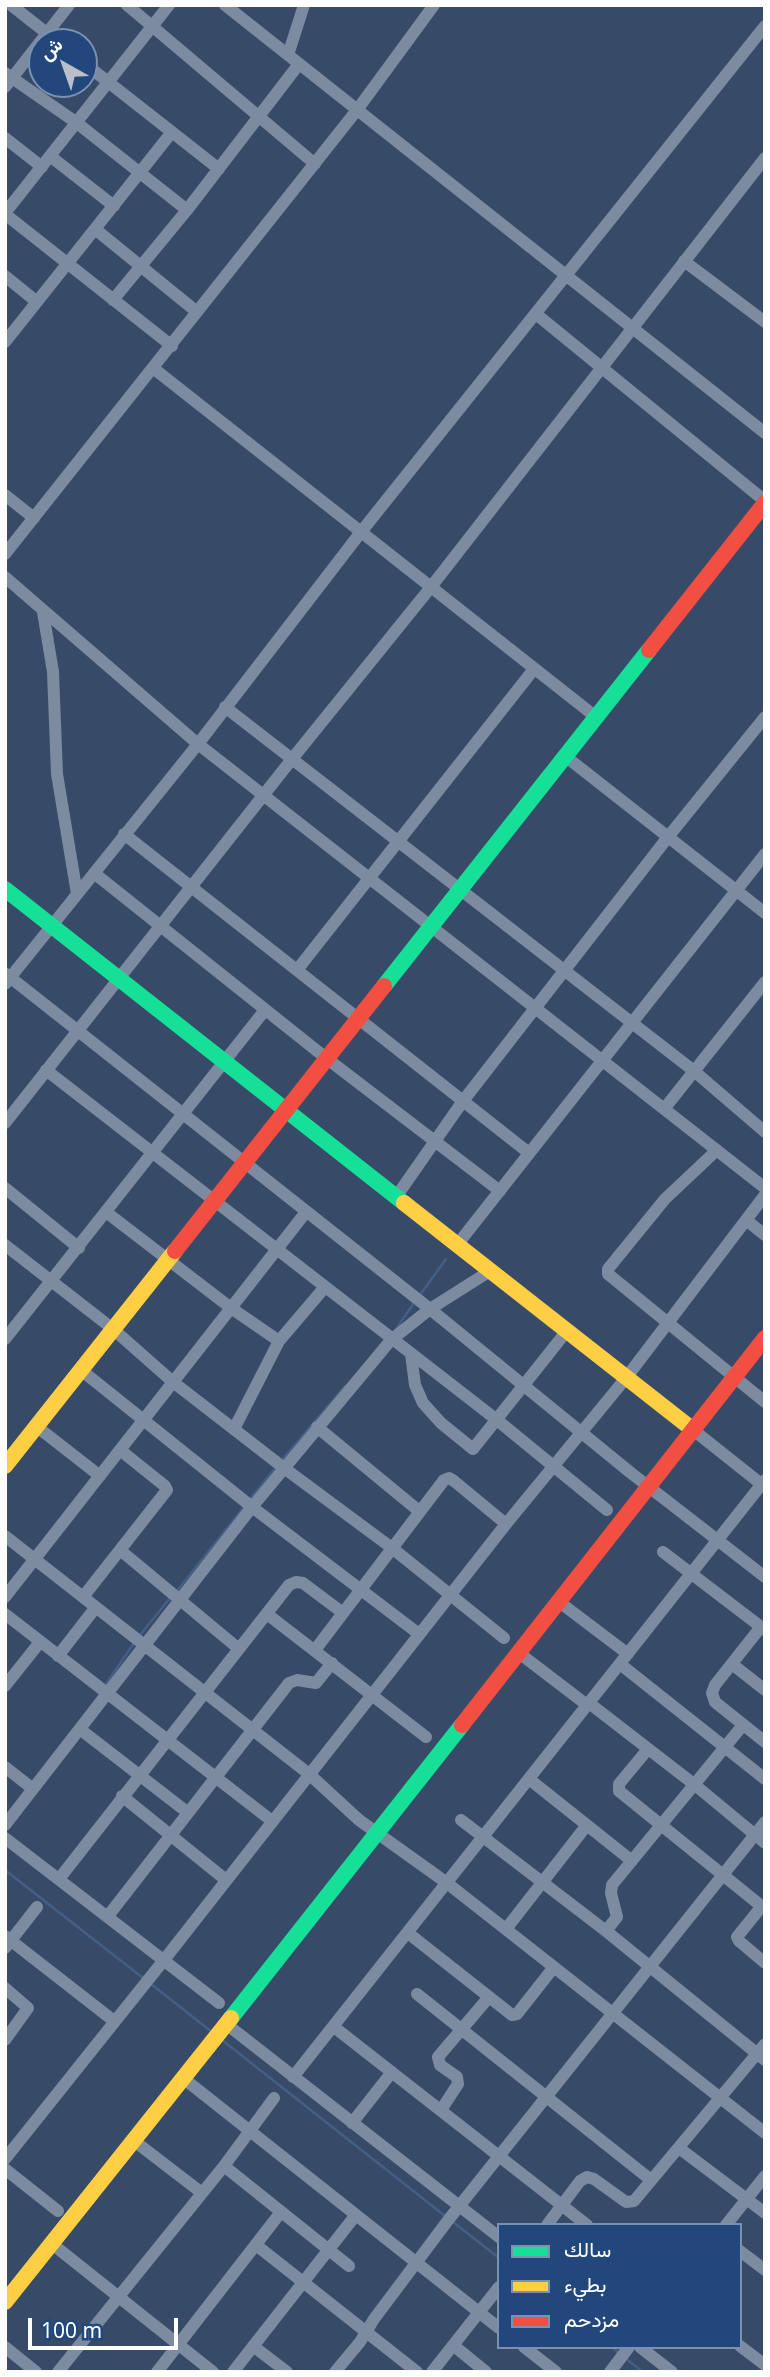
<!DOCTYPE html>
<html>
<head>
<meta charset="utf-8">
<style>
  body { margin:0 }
  #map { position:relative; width:770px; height:2377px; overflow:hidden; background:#374b68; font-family:"Noto Sans",Vazirmatn,sans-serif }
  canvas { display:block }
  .frame { position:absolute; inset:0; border:7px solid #fff; pointer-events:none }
  .legend { position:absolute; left:497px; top:2223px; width:245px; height:126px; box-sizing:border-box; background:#22477d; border:2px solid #7a91b1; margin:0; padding:9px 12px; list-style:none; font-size:21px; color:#fff }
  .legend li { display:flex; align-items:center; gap:14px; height:35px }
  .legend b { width:35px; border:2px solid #7a91b1 }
  .north { position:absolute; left:28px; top:28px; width:70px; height:70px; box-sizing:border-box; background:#22477d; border:2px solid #7a91b1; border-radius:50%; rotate:320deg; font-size:19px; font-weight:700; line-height:28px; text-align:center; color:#fff }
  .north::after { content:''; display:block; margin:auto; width:24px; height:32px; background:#b9c0ca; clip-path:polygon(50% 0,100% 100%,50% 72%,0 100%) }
  .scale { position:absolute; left:28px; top:2318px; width:150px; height:32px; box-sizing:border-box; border:4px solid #fff; border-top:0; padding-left:9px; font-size:21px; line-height:24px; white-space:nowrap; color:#fff; -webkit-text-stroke:5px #22477d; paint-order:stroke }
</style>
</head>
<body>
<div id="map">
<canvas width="770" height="2377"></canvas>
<div class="frame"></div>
<ul class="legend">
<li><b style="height:9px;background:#16e098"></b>سالك</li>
<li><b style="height:9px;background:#ffcf43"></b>بطيء</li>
<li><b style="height:9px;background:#f24e42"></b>مزدحم</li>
</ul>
<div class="north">ش</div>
<div class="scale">100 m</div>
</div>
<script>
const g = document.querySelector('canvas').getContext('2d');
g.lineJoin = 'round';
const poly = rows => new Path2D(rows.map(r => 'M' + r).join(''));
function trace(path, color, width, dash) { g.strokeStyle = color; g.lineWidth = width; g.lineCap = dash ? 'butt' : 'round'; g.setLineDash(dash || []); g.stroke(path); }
const stream = poly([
  [420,1295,446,1259],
  [396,1329,414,1303],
  [281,1461,345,1386],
  [250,1499,277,1466],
  [176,1592,244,1507],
  [140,1635,171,1597],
  [104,1687,134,1643],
  [5,1870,143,1978],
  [151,1984,212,2032],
  [222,2040,445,2216],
  [453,2222,499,2258],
  [612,2347,620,2354],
  [625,2358,643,2372]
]);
const street = poly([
  [11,5,58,42],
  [127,5,315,164],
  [225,5,765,433],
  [288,55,304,5],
  [84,63,219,169],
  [5,73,77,123,187,210],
  [5,87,69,5],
  [5,138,42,167],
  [50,156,114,206],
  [5,213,169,5],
  [5,214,172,346],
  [95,229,197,312],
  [684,261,765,322],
  [5,276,37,302],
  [113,300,187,210,299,64],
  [536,314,765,501],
  [5,342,172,132],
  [153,368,596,717],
  [5,495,34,518],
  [5,554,357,110,434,5],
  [5,577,198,744,765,1188],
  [43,612,53,672,57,774,77,894],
  [225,707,694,1071,765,1132],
  [565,756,765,913],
  [124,834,529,1153],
  [94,873,326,1058,500,1191],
  [297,970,534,669],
  [6,974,430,1309,631,1473,765,1577],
  [5,984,198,744,361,532,765,26],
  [46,1070,497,1420,607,1510],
  [664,1109,765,982],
  [5,1123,292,759,431,587,765,158],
  [717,1150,665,1199,608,1269,608,1274,765,1402],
  [5,1188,79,1248],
  [396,1197,463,1101,668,837,765,717],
  [106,1212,231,1308,279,1341],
  [746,1220,765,1235],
  [5,1245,113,1329,173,1382,284,1468,392,1548,504,1638],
  [457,1245,765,854],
  [5,1339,265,1010],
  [411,1354,415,1385,423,1403,441,1423,473,1449,566,1332],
  [81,1370,252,1507,419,1634],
  [36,1426,100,1476],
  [317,1427,419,1511],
  [234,1429,279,1341,325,1287],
  [692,1429,765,1487],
  [5,1536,309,1774,359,1820,447,1883,765,2133],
  [120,1550,239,1649],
  [663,1552,765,1630],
  [5,1597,306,1212],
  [83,1597,167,1490,165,1486,120,1450],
  [558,1601,628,1654],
  [5,1614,272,1821],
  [267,1614,426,1737],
  [760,1628,715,1685,712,1693,715,1702,765,1742],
  [315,1650,444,1480,449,1478,454,1481,506,1524],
  [519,1653,587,1705],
  [58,1656,96,1607],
  [620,1664,765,1779],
  [732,1664,765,1690],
  [5,1686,40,1642],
  [589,1703,695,1785,765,1843],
  [81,1730,187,1812],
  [648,1749,619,1784,619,1791,765,1909],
  [5,1767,33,1789],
  [529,1779,632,1861],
  [122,1796,226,1880],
  [461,1820,606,1931,765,2060],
  [5,1825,252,1507,391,1340,430,1309,490,1271],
  [5,1838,219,2003],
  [59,1879,289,1585,296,1582,303,1583,343,1613],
  [762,1906,737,1937,739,1941,765,1963],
  [108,1916,289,1683,297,1680,316,1683,332,1663],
  [506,1929,587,1825],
  [606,1931,617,1917,611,1893,612,1885,743,1725],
  [408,1933,512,2015,517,2014,554,1967],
  [5,1936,114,2021],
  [5,1948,37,1907],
  [5,1988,28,2008,5,2040],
  [417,1994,651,2180],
  [225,2023,499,2237],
  [334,2027,587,2225],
  [293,2077,765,1480],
  [183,2078,499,2328],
  [441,2110,458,2084,457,2077,440,2065,438,2057,489,1997],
  [352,2123,392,2072],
  [133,2140,202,2193],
  [679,2148,765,2213],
  [5,2159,164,1960,506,1524,626,1378,765,1195],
  [224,2166,349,2266],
  [5,2169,58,2211],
  [547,2225,580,2181,587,2177,594,2179,626,2202,634,2201,765,2044],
  [726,2225,765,2176],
  [51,2243,213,2372],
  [256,2245,417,2372],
  [740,2251,765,2270],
  [453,2345,486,2372],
  [253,2346,287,2372],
  [740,2346,765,2365],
  [5,2347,36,2372],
  [524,2347,556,2372],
  [640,2347,672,2372],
  [58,2372,224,2166,274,2098],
  [157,2372,281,2212],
  [233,2372,355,2216],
  [335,2372,360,2342,374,2319,449,2219,765,1822],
  [432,2372,499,2287],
  [610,2372,629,2347]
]);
const fast = poly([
  [5,889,404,1203],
  [384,986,649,650],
  [231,2018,462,1725]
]);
const slow = poly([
  [404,1203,692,1429],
  [5,1466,175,1251],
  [5,2302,231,2018]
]);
const jam = poly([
  [649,650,765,503],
  [175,1251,384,986],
  [462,1725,765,1338]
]);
trace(stream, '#445f85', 2.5);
trace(street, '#7c8b9f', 12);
trace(fast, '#16e098', 16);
trace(slow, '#ffcf43', 16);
trace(jam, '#f24e42', 16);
</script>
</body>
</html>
